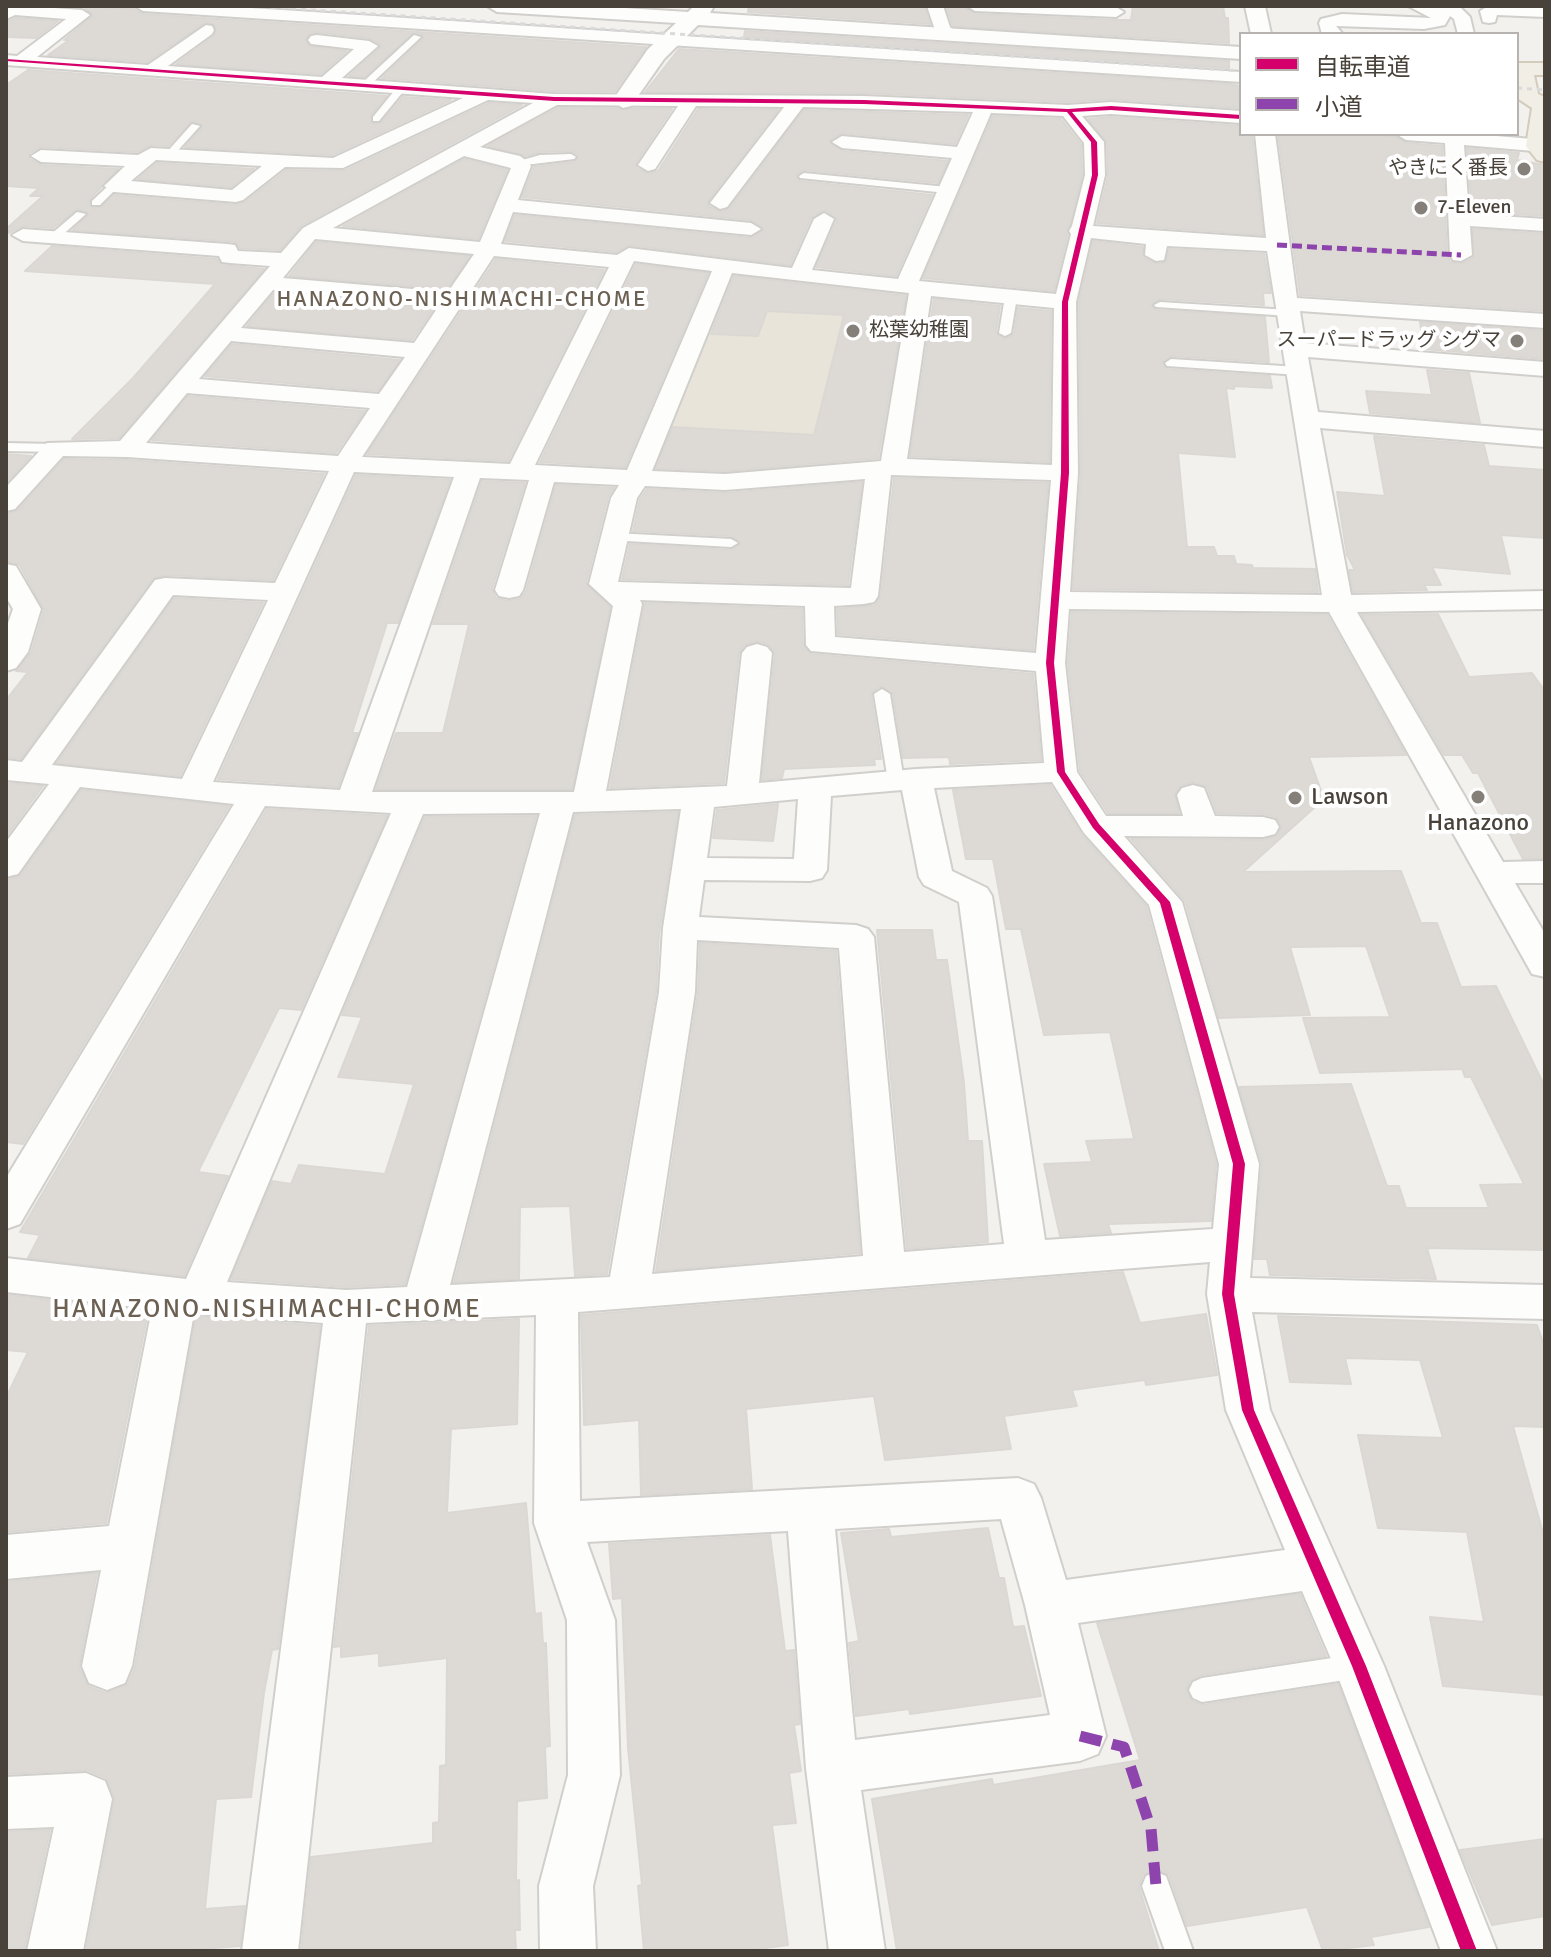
<!DOCTYPE html>
<html>
<head>
<meta charset="utf-8">
<style>
  body { margin:0 }
  #map { position:relative; width:1551px; height:1957px; overflow:hidden; background:#f3f1ee; font-family:Signika,"Noto Sans JP",sans-serif }
  canvas { display:block }
  .frame { position:absolute; inset:0; border:8px solid #49423a; pointer-events:none }
  .legend { position:absolute; left:1239px; top:32px; width:280px; height:104px; box-sizing:border-box; background:#fff; border:2px solid #b6b3b0; margin:0; padding:10px 14px; list-style:none; font-size:24px; color:#49423a }
  .legend li { display:flex; align-items:center; gap:16px; height:40px }
  .legend b { width:40px; border:2px solid #b6b3b0 }
</style>
</head>
<body>
<div id="map">
<canvas width="1551" height="1957"></canvas>
<div class="frame"></div>
<ul class="legend">
<li><b style="height:10px;background:#d6006c"></b>自転車道</li>
<li><b style="height:10px;background:#8e44ad"></b>小道</li>
</ul>
</div>
<script>
const g = document.querySelector('canvas').getContext('2d');
g.lineJoin = 'round';
function fillPath(path, color) { g.fillStyle = color; g.fill(path, 'evenodd'); }
const poly = rows => new Path2D(rows.map(r => 'M' + r).join(''));
function trace(path, color, width, dash) { g.strokeStyle = color; g.lineWidth = width; g.lineCap = dash ? 'butt' : 'round'; g.setLineDash(dash || []); g.stroke(path); }
function drawText(font, color, halo, rows, align = 'center') {
  g.font = font + ' Signika,"Noto Sans JP",sans-serif'; g.lineWidth = 8; g.setLineDash([]); g.textBaseline = 'middle'; g.strokeStyle = halo; g.fillStyle = color; for (const [text, x, y, turn = 0] of rows) {
    g.save(); g.translate(x, y); g.rotate((+turn || 0) * Math.PI / 180); g.textAlign = isNaN(turn) ? turn : align; if (halo) g.strokeText(text, 0, 0); g.fillText(text, 0, 0); g.restore();
  }
}
const education = poly([
  [731,272,910,290,880,459,732,475,652,471]
]);
const building = poly([
  [68,6,134,9,143,14,646,47,615,91,554,91,382,78,423,39,424,35,415,32,364,77,349,76,380,48,379,43,369,38,317,32,306,38,309,46,347,51,321,74,176,64,215,35,215,25,206,22,147,62,48,55,69,40,64,40,93,15,84,7,68,6],
  [749,6,924,6,930,24,748,12,749,6],
  [946,6,964,6,975,14,1116,20,1131,20,1133,6,1223,6,1225,18,1228,18,1229,43,953,26,946,6],
  [16,18,58,21,36,38,6,37,6,22,16,18],
  [745,31,1229,61,1229,68,744,37,745,31],
  [679,49,1229,84,1240,86,1241,108,1111,99,1068,102,864,93,645,92,679,49],
  [28,70,387,96,371,115,373,124,381,123,403,97,451,100,332,155,185,147,203,126,193,121,168,146,151,145,137,152,41,147,29,153,29,159,41,165,118,169,90,199,92,208,102,207,114,195,237,205,245,202,286,170,344,171,489,103,522,105,302,225,280,250,240,248,235,242,227,241,73,230,89,214,78,209,53,228,23,226,6,234,6,229,43,196,30,196,39,188,6,186,6,85,28,70],
  [558,108,672,109,636,163,636,168,649,174,658,171,698,109,778,110,708,201,708,206,721,212,729,209,804,110,968,115,955,144,842,133,829,141,842,151,948,161,938,183,804,170,796,175,800,181,932,195,896,276,816,267,837,220,826,210,811,218,790,265,629,245,616,252,505,241,515,215,751,238,764,230,751,220,522,197,534,167,574,162,578,154,571,151,540,152,525,156,488,146,558,108],
  [993,116,1061,119,1081,144,1082,175,1054,291,923,278,993,116],
  [1111,117,1241,126,1241,134,1252,134,1263,235,1097,223,1108,176,1107,142,1088,119,1111,117],
  [1278,134,1394,136,1406,143,1442,146,1447,255,1450,262,1461,264,1473,258,1473,229,1545,234,1545,311,1300,295,1278,134],
  [1467,148,1519,153,1517,160,1545,165,1545,216,1472,211,1467,148],
  [464,159,507,170,478,239,343,226,464,159],
  [157,163,254,169,231,187,138,179,157,163],
  [1093,241,1143,247,1144,258,1156,264,1166,262,1169,249,1264,254,1271,293,1263,293,1264,305,1160,299,1151,305,1156,310,1265,317,1269,362,1171,356,1162,362,1167,369,1270,376,1272,388,1234,386,1234,389,1226,388,1235,457,1178,453,1187,547,1214,547,1217,556,1234,556,1236,564,1252,565,1253,568,1315,569,1318,592,1073,589,1081,473,1079,302,1093,241],
  [316,242,469,256,447,289,289,276,316,242],
  [52,246,217,259,222,265,264,269,119,438,72,439,133,378,215,284,25,271,52,246],
  [496,259,604,270,508,461,367,454,496,259],
  [636,264,708,273,625,467,540,462,636,264],
  [734,276,906,296,878,458,725,471,656,468,673,427,814,435,844,315,767,311,758,336,711,334,734,276],
  [274,293,435,307,412,340,247,326,274,293],
  [934,299,1000,306,996,332,1004,339,1014,334,1018,308,1051,311,1049,462,910,456,934,299],
  [1420,322,1545,331,1545,359,1424,349,1420,322],
  [232,344,400,360,378,391,205,376,232,344],
  [1427,370,1469,373,1480,423,1370,413,1366,391,1432,395,1427,370],
  [188,396,365,411,336,453,152,440,188,396],
  [1374,436,1484,445,1489,466,1545,470,1545,538,1501,535,1510,574,1432,567,1441,585,1424,585,1427,590,1353,592,1349,570,1355,570,1347,555,1337,492,1385,496,1374,436],
  [6,454,31,456,6,483,6,454],
  [64,459,127,460,324,474,273,580,165,575,153,578,21,759,6,757,6,700,28,672,16,671,31,653,44,610,19,564,6,561,6,514,17,511,64,459],
  [356,475,450,480,398,623,387,623,352,733,358,733,338,787,218,779,356,475],
  [894,478,1048,483,1033,650,838,634,837,609,875,605,881,596,894,478],
  [482,481,525,483,492,589,496,598,508,601,520,599,526,591,556,485,614,488,608,497,586,583,610,607,572,789,376,789,396,733,443,733,469,624,433,624,482,481],
  [862,482,848,585,622,579,630,544,731,550,741,544,731,536,633,531,640,499,647,489,725,493,862,482],
  [174,598,263,603,180,776,57,763,174,598],
  [645,603,802,609,803,645,811,654,1033,674,1041,760,950,764,949,757,903,758,893,694,880,686,871,694,881,759,874,759,875,765,784,769,782,778,762,780,775,653,768,644,756,641,745,645,739,653,724,783,610,788,645,603],
  [1072,612,1327,615,1406,755,1309,757,1324,799,1243,872,1401,871,1421,923,1437,923,1461,987,1496,986,1545,1087,1545,1250,1427,1248,1436,1279,1270,1275,1267,1259,1254,1259,1262,1164,1239,1087,1351,1084,1387,1186,1399,1186,1406,1208,1489,1208,1480,1185,1524,1184,1471,1077,1465,1077,1462,1069,1320,1073,1303,1018,1390,1017,1366,946,1290,947,1310,1015,1219,1018,1185,901,1131,839,1263,840,1278,835,1282,826,1276,817,1264,814,1217,813,1207,787,1194,782,1181,785,1175,793,1179,813,1108,813,1080,771,1068,663,1072,612],
  [1438,614,1469,677,1532,673,1545,691,1545,858,1523,859,1478,773,1473,773,1462,755,1444,755,1362,615,1438,614],
  [6,783,43,786,6,837,6,783],
  [1050,785,1082,835,1146,906,1216,1164,1211,1221,1108,1224,1111,1233,1060,1236,1044,1164,1092,1162,1086,1141,1134,1139,1110,1032,1044,1035,1021,929,1006,929,993,859,966,859,953,790,1050,785],
  [81,790,229,806,23,1144,6,1142,6,880,20,876,81,790],
  [778,804,773,841,713,838,717,810,778,804],
  [267,809,387,816,301,1010,279,1008,198,1172,228,1176,184,1276,28,1258,40,1235,20,1232,267,809],
  [678,812,659,934,656,992,607,1274,575,1276,570,1206,520,1207,519,1279,454,1282,575,815,678,812],
  [536,816,405,1284,346,1287,231,1279,272,1181,291,1184,299,1165,385,1174,414,1084,338,1077,362,1017,342,1015,425,817,536,816],
  [877,930,932,930,936,960,947,960,964,1083,968,1141,982,1141,988,1242,907,1249,877,930],
  [700,943,836,951,860,1253,656,1271,698,992,700,943],
  [1123,1272,1140,1323,1206,1314,1217,1375,1146,1385,1145,1380,1072,1390,1077,1406,1004,1416,1011,1449,885,1460,874,1396,746,1409,752,1489,641,1495,639,1420,584,1425,581,1315,1123,1272],
  [8,1295,148,1312,106,1523,6,1532,6,1398,28,1352,6,1350,8,1295],
  [196,1316,320,1326,278,1649,272,1650,264,1693,251,1797,216,1799,205,1909,245,1906,240,1946,175,1951,86,1951,115,1798,106,1778,87,1770,6,1774,6,1582,97,1573,79,1667,88,1686,106,1693,128,1684,135,1667,196,1316],
  [1278,1316,1537,1325,1545,1348,1545,1427,1513,1426,1545,1540,1545,1695,1443,1686,1430,1617,1484,1622,1467,1532,1378,1528,1358,1435,1443,1438,1420,1360,1345,1358,1351,1384,1290,1382,1278,1316],
  [519,1319,517,1424,451,1429,447,1513,526,1503,535,1614,541,1613,543,1644,546,1643,550,1746,545,1747,547,1798,517,1801,516,1881,519,1880,520,1930,515,1930,516,1951,301,1951,311,1857,433,1843,433,1823,439,1822,440,1766,446,1765,447,1658,379,1666,379,1653,341,1657,341,1646,334,1647,369,1326,519,1319],
  [988,1528,999,1578,1004,1578,1013,1627,1024,1626,1041,1696,910,1714,909,1709,856,1716,849,1643,859,1641,841,1533,889,1529,891,1537,988,1528],
  [770,1535,785,1651,794,1650,800,1724,794,1725,801,1771,789,1773,796,1823,772,1825,788,1945,743,1951,644,1951,638,1886,642,1885,628,1748,622,1598,613,1599,609,1544,770,1535],
  [1300,1594,1326,1656,1202,1675,1190,1681,1186,1691,1192,1701,1202,1705,1338,1684,1429,1927,1371,1937,1374,1945,1323,1951,1307,1907,1187,1926,1169,1875,1155,1869,1143,1875,1139,1887,1159,1951,897,1951,872,1799,992,1779,993,1785,1140,1760,1097,1623,1300,1594],
  [50,1830,24,1951,6,1951,6,1832,50,1830],
  [1545,1839,1545,1916,1492,1925,1460,1850,1545,1839]
]);
const service = poly([
  [414,35,421,37,369,86,363,86,363,82,414,35],
  [399,85,407,87,379,121,373,121,373,117,399,85],
  [192,124,200,126,172,157,166,157,166,153,192,124],
  [571,154,576,157,574,159,517,166,512,163,540,155,571,154],
  [804,173,947,187,952,190,947,193,800,178,799,176,804,173],
  [110,184,119,186,100,205,92,205,92,201,110,184],
  [77,212,86,214,58,239,50,239,50,235,77,212],
  [1011,294,1017,297,1011,333,1005,336,999,333,1005,297,1011,294],
  [1160,302,1289,310,1295,313,1289,316,1156,307,1154,305,1160,302],
  [1171,359,1299,367,1305,371,1299,375,1167,366,1165,363,1171,359],
  [6,443,56,444,62,448,56,452,6,451,6,443],
  [614,533,731,539,738,543,731,547,609,540,609,534,614,533],
  [882,689,890,694,904,781,896,786,888,781,874,694,882,689],
  [1358,1654,1367,1658,1370,1666,1367,1674,1358,1678,1202,1702,1193,1698,1189,1690,1193,1682,1202,1678,1358,1654],
  [1156,1872,1166,1876,1193,1951,1165,1951,1142,1886,1146,1876,1156,1872]
]);
const minor = poly([
  [25,6,82,10,90,15,37,57,148,65,206,25,212,26,214,30,212,34,168,66,322,77,354,49,311,44,308,40,311,36,317,35,369,41,378,46,342,78,554,94,864,96,1068,105,1111,102,1241,111,1241,123,1111,114,1082,116,1104,142,1105,175,1093,226,1266,238,1255,134,1275,134,1297,298,1545,314,1545,328,1300,311,1305,343,1545,362,1545,376,1308,357,1318,412,1545,431,1545,447,1320,428,1351,595,1545,591,1545,609,1357,612,1503,862,1545,861,1545,883,1515,883,1545,934,1545,977,1532,974,1527,965,1329,612,1069,609,1065,663,1077,772,1106,816,1183,816,1177,795,1182,788,1193,785,1204,788,1215,816,1263,817,1275,820,1279,827,1275,834,1263,837,1124,836,1182,902,1259,1164,1250,1278,1545,1285,1545,1319,1252,1312,1270,1410,1384,1666,1497,1951,1441,1951,1334,1666,1302,1591,1078,1623,1106,1736,1098,1754,1080,1761,861,1790,885,1951,829,1951,806,1768,788,1531,587,1542,615,1620,620,1775,593,1886,596,1951,540,1951,539,1886,568,1775,567,1620,534,1523,536,1315,366,1323,298,1951,242,1951,323,1323,194,1313,132,1666,125,1683,107,1690,89,1683,82,1666,101,1570,6,1579,6,1535,109,1526,152,1309,6,1292,6,1258,186,1279,391,813,265,806,20,1224,6,1229,6,1178,234,804,80,787,18,874,6,877,6,842,49,784,6,780,6,760,22,762,155,580,165,578,275,583,329,471,127,457,63,456,15,509,6,511,6,487,47,443,120,441,270,266,230,263,222,262,219,256,23,241,12,235,23,229,227,244,235,245,238,251,281,253,303,228,533,103,488,100,343,168,285,167,243,200,236,202,114,192,104,186,125,166,41,162,31,156,41,150,138,155,151,148,333,158,463,98,6,65,6,55,17,56,66,19,15,15,6,19,6,7,25,6],
  [557,105,678,106,638,165,648,171,655,169,696,106,784,107,710,203,720,209,727,207,803,107,973,112,957,147,842,136,832,142,842,148,952,158,898,279,812,270,834,219,824,213,814,219,792,268,629,248,617,255,501,244,513,212,751,235,761,229,751,223,518,200,531,166,528,162,520,156,480,147,557,105],
  [991,113,1063,116,1084,143,1085,175,1072,226,1069,231,1071,234,1056,294,919,281,991,113],
  [464,156,511,168,480,242,333,228,464,156],
  [156,160,262,166,232,190,131,181,156,160],
  [1091,238,1146,244,1145,255,1156,261,1164,260,1167,246,1267,251,1322,595,1070,592,1078,473,1076,302,1091,238],
  [315,239,474,254,448,292,283,278,315,239],
  [494,256,609,267,510,464,362,457,494,256],
  [634,261,712,271,627,470,535,465,634,261],
  [732,273,909,293,881,461,725,474,652,471,732,273],
  [273,290,440,304,414,343,241,328,273,290],
  [931,296,1054,308,1052,465,907,459,931,296],
  [231,341,405,357,379,394,199,379,231,341],
  [187,393,370,408,338,456,146,443,187,393],
  [354,472,454,477,340,790,213,782,354,472],
  [891,475,1051,480,1036,653,835,637,834,606,864,604,874,602,878,596,891,475],
  [480,478,529,480,495,590,499,596,509,598,519,596,523,590,554,482,619,485,611,498,589,584,613,606,574,792,372,792,480,478],
  [865,479,851,588,618,582,637,498,645,486,725,490,865,479],
  [173,595,268,600,182,779,52,765,173,595],
  [640,600,805,606,806,645,811,651,1036,671,1044,763,916,769,759,783,772,653,767,647,757,644,747,647,742,653,727,786,606,791,642,604,640,600],
  [1052,782,1084,833,1149,905,1219,1164,1213,1229,1045,1240,992,896,987,888,952,871,934,788,1052,782],
  [902,790,919,877,924,885,959,902,1004,1244,904,1252,874,937,868,929,856,925,699,917,704,880,810,881,822,878,827,870,831,796,902,790],
  [798,799,794,859,707,858,714,807,798,799],
  [681,809,663,928,659,992,610,1277,450,1285,573,812,681,809],
  [540,813,407,1287,346,1290,227,1282,423,814,540,813],
  [697,940,839,948,863,1256,652,1274,695,992,697,940],
  [1210,1262,1207,1294,1226,1410,1285,1550,1066,1580,1041,1498,1034,1484,1018,1478,580,1501,578,1312,1210,1262],
  [1001,1519,1025,1605,1050,1715,855,1740,835,1529,1001,1519],
  [135,6,220,6,1241,72,1241,82,143,11,135,6],
  [927,6,943,6,950,27,961,36,958,40,946,40,936,33,927,6],
  [967,6,1092,6,1116,7,1124,12,1116,17,975,11,967,6],
  [1408,6,1461,8,1470,17,1474,34,1458,34,1454,19,1450,16,1445,25,1424,29,1336,26,1343,34,1322,34,1319,23,1321,19,1342,14,1431,18,1408,6],
  [1488,6,1545,7,1545,17,1497,15,1495,22,1489,23,1483,22,1480,11,1488,6],
  [1396,134,1472,134,1545,140,1545,152,1464,145,1469,214,1545,219,1545,231,1470,226,1472,255,1461,261,1453,260,1450,255,1445,143,1406,140,1396,134],
  [6,564,16,566,41,609,28,652,16,668,6,671,6,629,13,609,6,597,6,564],
  [86,1773,105,1781,112,1799,83,1951,27,1951,54,1827,6,1829,6,1777,86,1773]
]);
const tertiary = poly([
  [487,6,593,6,688,12,694,6,714,6,710,13,1241,47,1241,59,698,25,664,59,631,106,623,108,612,101,648,49,676,23,497,12,487,6],
  [1245,6,1265,6,1271,34,1251,34,1245,6]
]);
const primary = poly([
  [1517,63,1545,63,1545,75,1534,75,1538,94,1545,97,1545,162,1537,160,1526,146,1532,108,1517,98,1517,63]
]);
const rail = poly([
  [251,6,1241,71],
  [1517,88,1545,90]
]);
const quietFar1 = poly([
  [1277,245,1461,255]
]);
const quiet = poly([
  [1080,1736,1124,1747,1151,1829,1156,1886]
]);
const cycleway = poly([
  [6,59,554,97,864,100,1068,109,1111,106,1241,115,1241,119,1111,110,1072,112,1097,142,1098,175,1068,302,1069,473,1054,663,1065,772,1099,824,1170,902,1245,1164,1234,1294,1254,1410,1366,1666,1477,1951,1461,1951,1352,1666,1242,1410,1222,1294,1233,1164,1160,903,1093,828,1057,772,1046,663,1061,473,1062,302,1092,175,1091,142,1067,112,864,104,554,101,6,61,6,59]
]);
const markers = [
  [1524,169,8,"#847f79"],
  [1421,208,8,"#847f79"],
  [853,331,8,"#847f79"],
  [1517,341,8,"#847f79"],
  [1478,797,8,"#847f79"],
  [1295,798,8,"#847f79"]
];
const farPoinames = [
  ["やきにく番長",1508,169],
  ["7-Eleven",1437,208,"left"],
  ["松葉幼稚園",869,331,"left"],
  ["スーパードラッグ シグマ",1501,341]
];
const farNeighbourhoodnames = [
  ["HANAZONO-NISHIMACHI-CHOME",462,300]
];
const poiNames = [
  ["Lawson",1311,798],
  ["Hanazono",1478,824,"center"]
];
const neighbourhoodNames = [
  ["HANAZONO-NISHIMACHI-CHOME",267,1310]
];
fillPath(education, '#e9e4da');
fillPath(building, '#dddad6');
trace(building, '#dbd8d4', 2);
trace(service, '#d1cfcc', 4);
trace(minor, '#d1cfcc', 4);
trace(tertiary, '#d1cfcc', 4);
trace(primary, '#d3ccbd', 4);
fillPath(service, '#fdfdfc');
fillPath(minor, '#fdfdfc');
fillPath(tertiary, '#fdfdfc');
fillPath(primary, '#f1eee6');
trace(rail, '#dadada', 3, [5, 5]);
trace(quietFar1, '#8e44ad', 5, [10, 5]);
trace(quiet, '#8e44ad', 11, [22, 11]);
fillPath(cycleway, '#d6006c');
for (const [x, y, r, color] of markers) { const dot = new Path2D(); dot.arc(x, y, r, 0, 2 * Math.PI); g.fillStyle = color; g.fill(dot); trace(dot, '#fff', 3); }
drawText('20px', '#49423a', '#fff', farPoinames, 'right');
g.letterSpacing = '2px';
drawText('22px', '#6b6052', '#fff', farNeighbourhoodnames);
g.letterSpacing = '0px';
drawText('24px', '#49423a', '#fff', poiNames, 'left');
g.letterSpacing = '2px';
drawText('26px', '#6b6052', '#fff', neighbourhoodNames);
g.letterSpacing = '0px';
</script>
</body>
</html>
